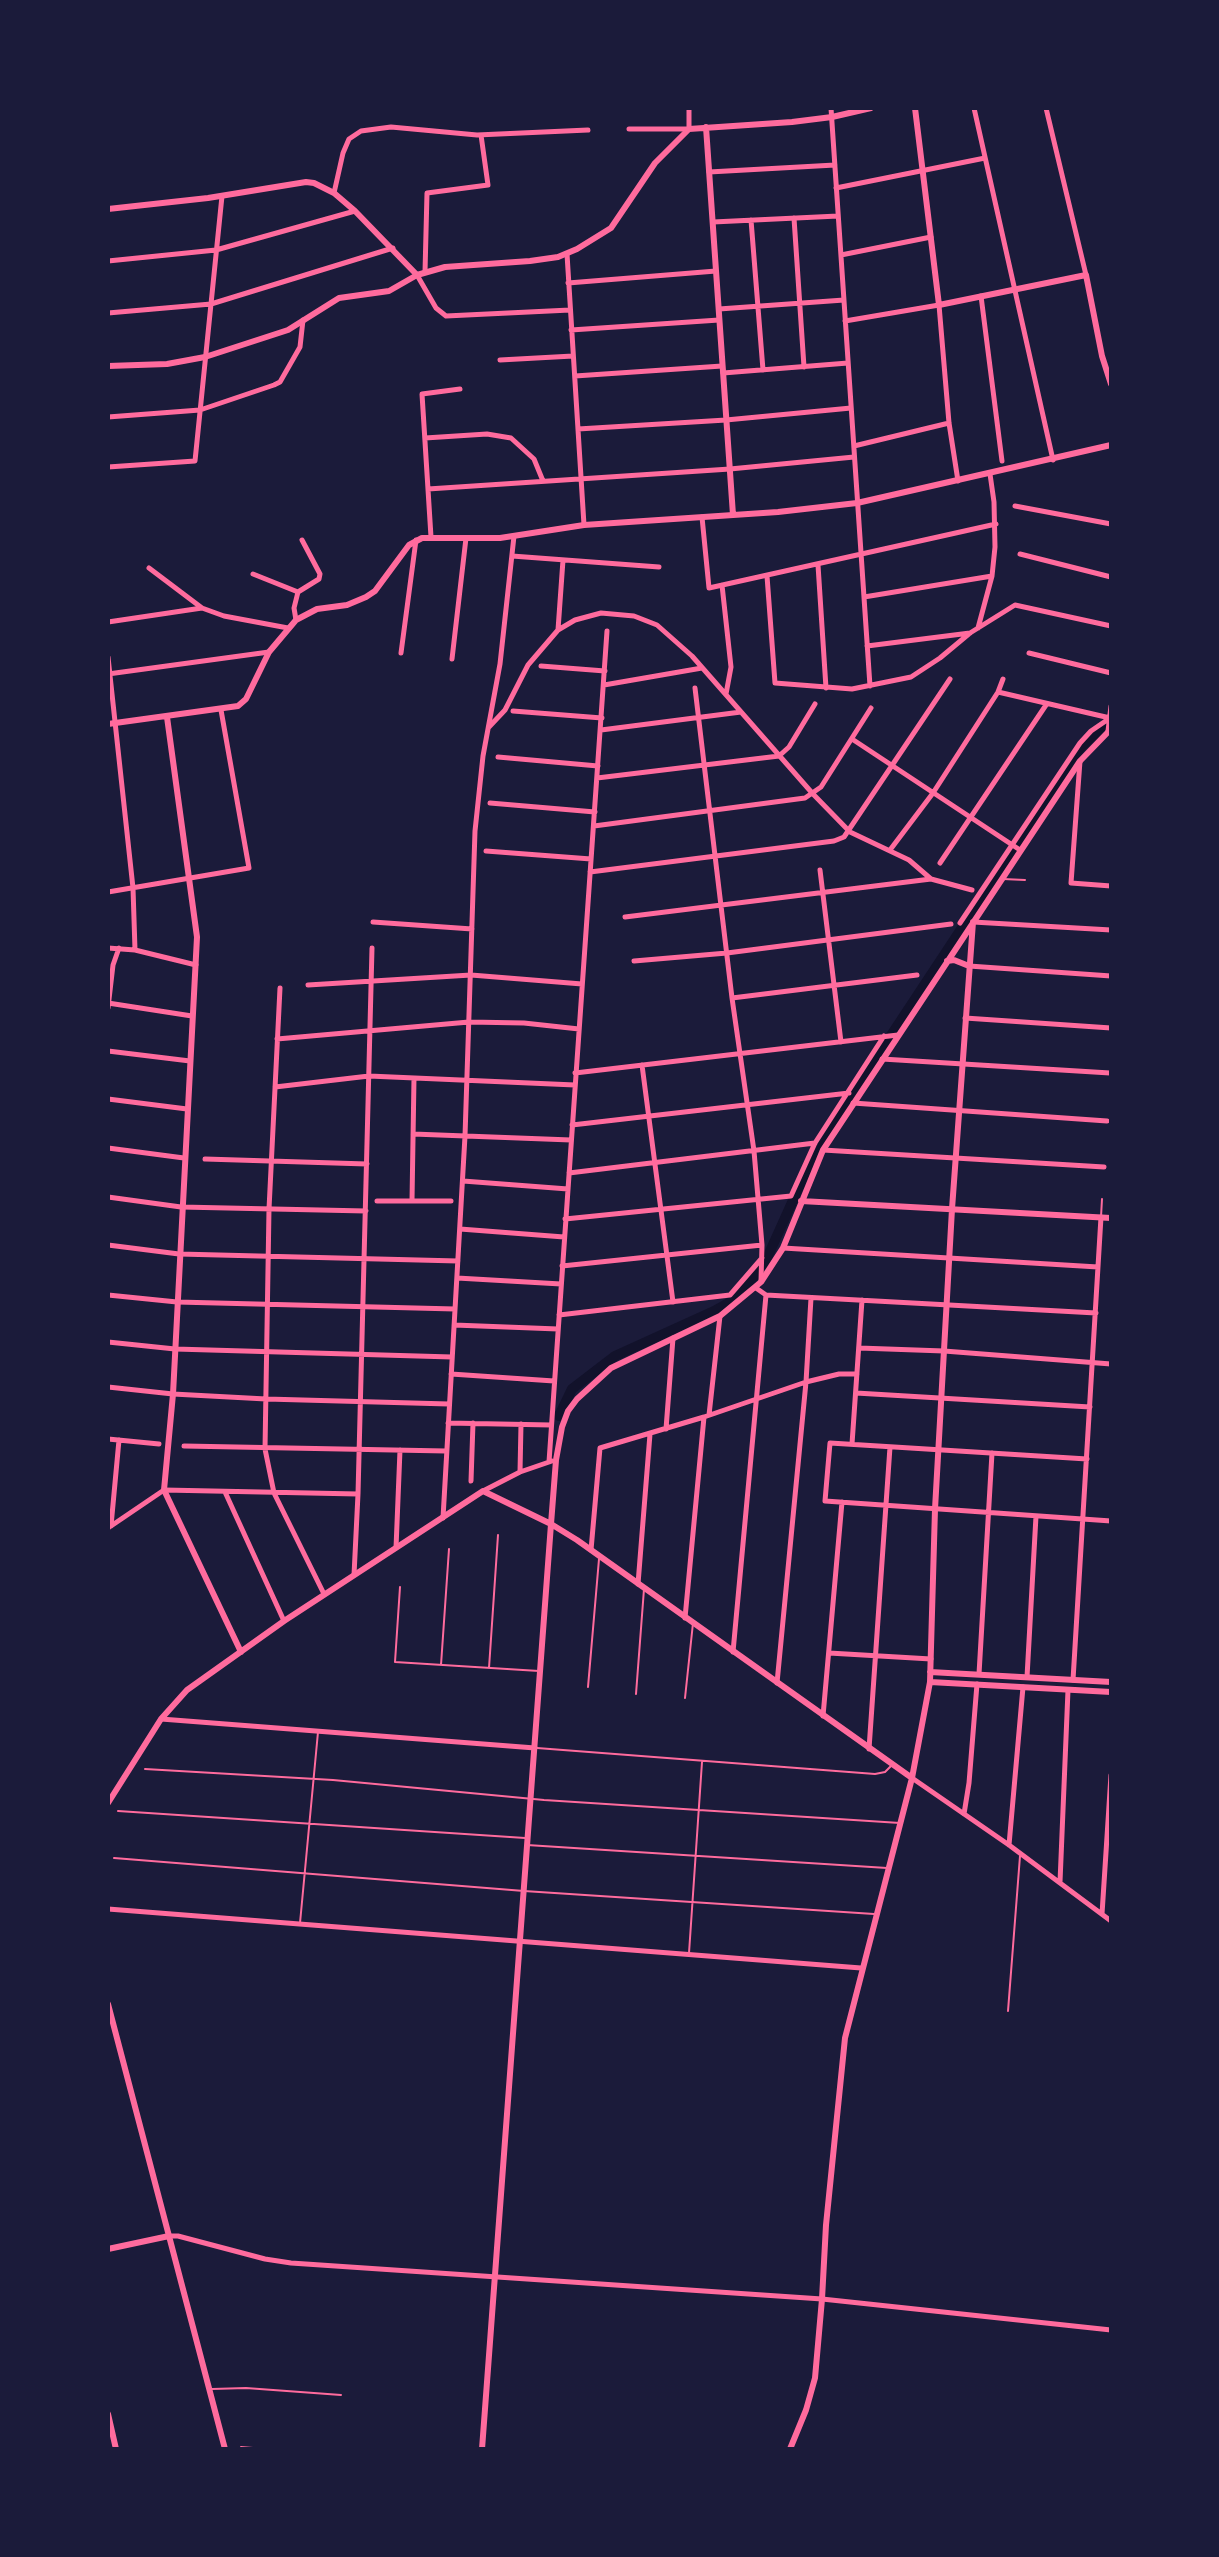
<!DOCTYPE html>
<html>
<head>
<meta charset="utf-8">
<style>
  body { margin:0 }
  #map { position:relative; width:1219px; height:2557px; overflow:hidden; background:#1b1b3a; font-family:Arial,sans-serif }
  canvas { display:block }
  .frame { position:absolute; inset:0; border:110px solid #1b1b3a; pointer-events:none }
</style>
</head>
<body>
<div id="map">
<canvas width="1219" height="2557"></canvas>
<div class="frame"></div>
</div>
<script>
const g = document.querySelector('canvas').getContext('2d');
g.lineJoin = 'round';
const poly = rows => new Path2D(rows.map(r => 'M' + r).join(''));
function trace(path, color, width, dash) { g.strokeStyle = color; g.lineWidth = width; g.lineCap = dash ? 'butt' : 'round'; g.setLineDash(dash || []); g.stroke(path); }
const canal = poly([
  [559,1416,572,1389,615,1356,714,1311,739,1297,767,1258,816,1149,1082,746,1111,720]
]);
const service = poly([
  [1003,879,1025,880],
  [1101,1217,1102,1199],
  [400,1587,395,1662,539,1671],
  [441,1665,449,1549],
  [489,1668,498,1535],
  [588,1687,599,1559],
  [636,1694,644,1589],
  [685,1698,693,1623],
  [537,1748,875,1774,885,1772,891,1766],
  [145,1769,333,1780,544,1800,900,1823],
  [118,1811,525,1838],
  [527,1845,887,1868],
  [114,1858,524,1891,874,1914],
  [300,1923,318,1732],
  [689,1953,702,1762],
  [1008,2011,1020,1856],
  [212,2389,246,2388,341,2395],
  [241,2447,265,2449]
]);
const minor = poly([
  [831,108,870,686],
  [974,108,1053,460],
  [1046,108,1086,275],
  [629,129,689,129,689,108],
  [709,172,835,165],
  [836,188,985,158],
  [334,193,343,153,349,139,361,131,391,127,477,135,588,130],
  [794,218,804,367],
  [751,220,763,370],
  [713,222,838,216],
  [567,254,584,525],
  [841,255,931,237],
  [108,261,216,250,355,211],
  [425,272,427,193,488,185,481,135],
  [417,275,436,308,446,316,570,310],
  [568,283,716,271],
  [981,296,1002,461],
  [719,309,844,300],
  [108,313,211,304,393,248],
  [845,321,939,305,949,423,958,481],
  [571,330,719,320],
  [500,360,573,356],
  [723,373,848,363],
  [575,376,722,366],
  [108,417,200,410,274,385,280,382,300,347,303,320],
  [578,429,726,420,851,408],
  [425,438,487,434,511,438,534,459,543,481],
  [854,446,949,423],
  [108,467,195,461,222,196],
  [428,489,730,469,854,457],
  [1015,506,1111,524],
  [702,517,709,588,996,524],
  [431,537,422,394,460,389],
  [1020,554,1111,577],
  [512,556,659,567],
  [818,565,826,688],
  [149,568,202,608,224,616,288,628],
  [253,574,298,592],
  [767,576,775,683,852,689,911,677,940,658,970,633,1015,605,1111,626],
  [722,585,731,667,726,694],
  [864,597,992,576],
  [296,620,294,608,298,592,319,579,320,574,302,540],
  [108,622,202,608],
  [978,628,992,576,995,547,994,502,990,474],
  [558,630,563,560],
  [867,646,970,633],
  [401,653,416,540],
  [1029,653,1111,673],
  [108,657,133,888,135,950],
  [452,659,466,538],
  [541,666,605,671],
  [108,674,269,652],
  [604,685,702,668],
  [695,688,732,998,754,1151,762,1245,761,1281],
  [998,692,1110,718],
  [513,711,602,718],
  [489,727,505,710,528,665,558,630,575,620,601,613,634,616,657,625,692,656,813,794,850,832,909,860,931,879],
  [601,730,741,712],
  [1108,731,1111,706],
  [852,739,1020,850],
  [498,757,598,766],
  [1080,761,1071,883,1111,886],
  [597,778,779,756,789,747,815,704],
  [490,803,595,812],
  [594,826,805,798,821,787,871,708],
  [890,850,933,793,998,692,1003,679],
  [486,851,591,859],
  [940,863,1046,705],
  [820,870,841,1042],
  [590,872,834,841,844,837,950,679],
  [108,892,249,868,221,710],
  [625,917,931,879,972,890],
  [373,922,472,929],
  [973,922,1111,930],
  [960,923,1080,743,1091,731,1110,718],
  [108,948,135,950,196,965],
  [634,961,727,953,951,924],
  [969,966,1111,976],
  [308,985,471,975,582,984],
  [280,988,269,1209,265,1449,274,1493,324,1594],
  [732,998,917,975],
  [108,1003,192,1016],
  [108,1008,113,965,119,948],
  [965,1018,1111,1028],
  [277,1039,469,1022,524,1023,579,1029],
  [108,1051,190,1061],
  [882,1059,1110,1073],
  [642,1065,673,1302],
  [575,1073,898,1035],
  [275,1087,369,1076,575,1085],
  [108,1099,187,1109],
  [853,1103,1107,1121],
  [572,1125,849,1093],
  [413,1134,571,1140],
  [108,1148,184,1158],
  [823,1150,1104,1167],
  [205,1159,367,1164],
  [569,1173,815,1143],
  [463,1181,568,1189],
  [108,1197,181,1207,366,1211],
  [377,1201,451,1201],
  [412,1201,414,1078],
  [565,1219,791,1196,815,1143,884,1036],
  [460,1229,564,1237],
  [108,1245,179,1254,458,1261],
  [783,1248,1098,1267],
  [562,1266,762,1245],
  [457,1278,561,1284],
  [756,1288,766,1295,1096,1313],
  [108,1295,177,1302,455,1309],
  [559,1315,730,1295,762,1258],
  [454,1325,558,1329],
  [108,1342,175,1349,452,1357],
  [859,1348,944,1351,1111,1364],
  [451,1374,554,1381],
  [108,1387,173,1394,266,1399,449,1404],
  [856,1393,1090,1407],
  [709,1415,720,1316],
  [448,1423,551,1425],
  [666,1429,673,1338],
  [108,1439,159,1444],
  [852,1444,862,1300],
  [184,1446,446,1451],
  [1087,1459,830,1443,825,1501,1111,1521],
  [549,1462,607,631],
  [520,1472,521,1424],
  [471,1481,473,1423],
  [483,1491,520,1472,552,1461],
  [225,1492,284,1621],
  [443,1518,465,1136,475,831,483,756,500,664,514,536],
  [111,1526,119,1440],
  [108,1528,164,1490,358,1494],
  [396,1548,400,1450],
  [591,1550,600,1448,704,1417,806,1382,839,1374,857,1374],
  [354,1575,358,1494,372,948],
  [638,1584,650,1434],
  [685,1618,704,1417],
  [733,1652,766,1295],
  [829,1653,931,1659],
  [979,1674,992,1453],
  [1027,1677,1036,1516],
  [1073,1680,1101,1217],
  [777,1683,806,1382,811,1298],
  [823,1716,842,1502],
  [161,1719,535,1748],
  [869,1749,890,1447],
  [912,1778,1009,1845,1111,1921],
  [964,1814,969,1783,977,1684],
  [1009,1845,1023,1687],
  [1060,1882,1068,1690],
  [108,1909,861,1968],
  [1102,1914,1111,1775],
  [169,2236,178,2236,265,2259,291,2263,822,2299,1111,2330]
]);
const tertiary = poly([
  [915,108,939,305,1086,275,1102,356,1111,384],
  [706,127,733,515],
  [108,209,208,198,306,182,314,183,334,193,355,211,417,275],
  [108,366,167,364,205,357,288,330,339,298,389,291,417,275,445,267,530,261,558,257,577,249,611,228,655,163,689,129,792,122,832,117,871,108],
  [167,717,197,937,173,1394,164,1490,241,1652],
  [108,724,238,706,246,699,269,652,296,620,317,609,347,605,366,597,375,591,409,545,422,538,500,538,584,525,778,512,857,503,1111,445],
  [947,961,954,960,969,966],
  [801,1201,1111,1218],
  [930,1672,1111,1682],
  [930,1682,1111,1692],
  [108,1803,161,1719,187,1690,284,1621,483,1491,551,1524,577,1540,912,1778],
  [108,2004,225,2449],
  [108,2249,169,2236],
  [108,2414,116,2449],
  [482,2449,551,1524,556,1460,562,1427,568,1411,577,1399,611,1368,720,1316,761,1282,783,1248,823,1150,1080,761,1111,729],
  [790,2449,806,2410,815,2378,822,2299,826,2225,845,2038,912,1778,930,1682,935,1509,952,1209,973,922]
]);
trace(canal, '#12122b', 10);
trace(service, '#ff6b9d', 2);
trace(minor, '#ff6b9d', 5);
trace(tertiary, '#ff6b9d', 6);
</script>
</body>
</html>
